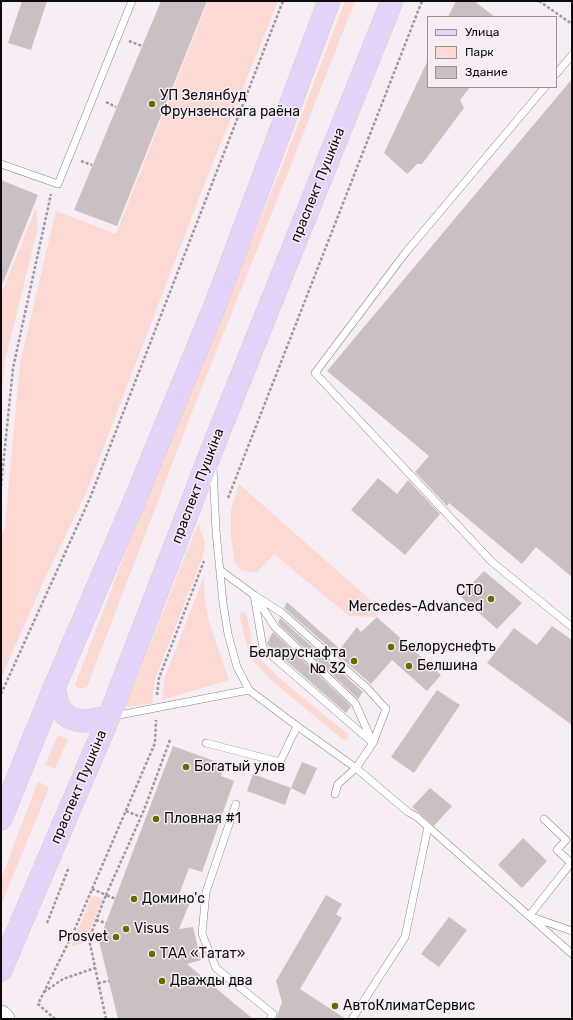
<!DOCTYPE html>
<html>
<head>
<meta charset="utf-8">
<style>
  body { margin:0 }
  #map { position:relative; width:573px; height:1020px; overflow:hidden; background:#f7eef5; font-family:Rubik,sans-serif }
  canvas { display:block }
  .frame { position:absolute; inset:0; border:2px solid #0d0a0c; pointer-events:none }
  .legend { position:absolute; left:427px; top:16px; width:130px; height:72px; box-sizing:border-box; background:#f7eef5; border:1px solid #999398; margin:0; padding:5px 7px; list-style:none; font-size:12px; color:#0d0a0c }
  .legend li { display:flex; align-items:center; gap:8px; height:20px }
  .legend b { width:20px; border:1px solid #999398 }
</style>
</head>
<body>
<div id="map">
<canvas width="573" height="1020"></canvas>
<div class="frame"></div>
<ul class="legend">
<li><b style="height:5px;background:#e3d3f8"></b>Улица</li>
<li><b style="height:11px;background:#fdd9d4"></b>Парк</li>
<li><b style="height:11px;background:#cabfc1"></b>Здание</li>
</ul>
</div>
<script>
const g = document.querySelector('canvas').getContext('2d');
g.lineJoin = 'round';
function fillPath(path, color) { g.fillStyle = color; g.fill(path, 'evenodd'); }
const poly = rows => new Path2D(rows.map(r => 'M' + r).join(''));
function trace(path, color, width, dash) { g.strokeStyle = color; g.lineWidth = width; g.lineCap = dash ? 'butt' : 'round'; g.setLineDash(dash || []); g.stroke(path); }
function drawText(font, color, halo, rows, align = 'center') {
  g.font = font + ' Rubik,sans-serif'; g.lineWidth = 3; g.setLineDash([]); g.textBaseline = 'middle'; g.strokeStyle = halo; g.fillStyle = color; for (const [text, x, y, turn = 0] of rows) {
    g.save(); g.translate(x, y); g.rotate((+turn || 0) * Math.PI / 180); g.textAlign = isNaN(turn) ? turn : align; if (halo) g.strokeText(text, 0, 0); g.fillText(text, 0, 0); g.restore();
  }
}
const green = poly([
  [208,1,278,1,206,180,86,493,46,576,1,678,1,537,5,526,20,363,56,211,116,234],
  [345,1,355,1,293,160,190,417,87,687,79,689,75,685,126,551,287,153],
  [36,208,38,227,5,361,1,402,1,294],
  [239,484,375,604,377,617,349,616,274,554,256,573,242,571,235,563,231,537,231,510],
  [198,524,203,536,205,545,203,556,155,679,152,704,125,707],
  [204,576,205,601,209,622,229,680,162,700,165,677],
  [244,611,247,616,253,646,257,656,279,678,348,734,349,737,346,740,342,739,272,681,252,660,248,651,241,621,239,614],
  [58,735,68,739,55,769,45,765],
  [38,781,49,788,1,905,1,879],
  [92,895,103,899,85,942,71,947]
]);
const building = poly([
  [22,1,47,1,31,50,8,43],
  [161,1,207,1,117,226,74,210],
  [456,1,474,1,495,17,448,17],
  [428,60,428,87,470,87,460,100,464,108,422,164,417,164,407,174,384,153],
  [572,79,572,577,536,547,522,564,449,503,447,506,415,472,429,456,327,371],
  [1,180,38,195,2,285,1,285],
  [378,478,397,494,408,480,440,514,405,555,351,510],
  [484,571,522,603,497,629,460,596],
  [287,602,340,649,357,627,361,632,377,617,441,675,427,691,392,660,371,684,284,608],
  [280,618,363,692,358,699,279,624,278,622],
  [552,626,572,640,572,725,487,663,514,628,537,645],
  [273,632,351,706,346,713,268,645,267,643],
  [437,690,460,705,414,773,391,757],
  [173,746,225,765,221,776,234,781,202,872,189,868,178,897,190,902,179,929,193,927,201,960,187,964,253,1019,118,1019,99,941],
  [302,762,317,768,305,795,291,788],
  [253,774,291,788,285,805,247,791],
  [430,788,452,806,434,826,412,807],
  [523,838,547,861,522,888,498,865],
  [326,895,342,904,336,914,342,918,300,989,346,1019,276,1019,282,1002,276,981],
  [449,917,467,930,439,967,421,954]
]);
const path = poly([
  [539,1,572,24],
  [129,41,142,46],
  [106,102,116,107],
  [81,161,92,165],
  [1,486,13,368,51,194],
  [228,498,422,1],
  [1,694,90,498,283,1],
  [157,695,159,678,204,561],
  [126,811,141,817],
  [92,889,106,895,144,810,170,740],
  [96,920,106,923],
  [47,923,69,867],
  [98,983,109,981],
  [44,992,63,979,95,968],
  [55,1019,38,1004,74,931,155,743,156,720],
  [106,1019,89,939,106,895,116,899]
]);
const service = poly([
  [556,74,572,55],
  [545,87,406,252,315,373,492,562,572,627],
  [1,164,58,184,132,1],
  [213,467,216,531,223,603,228,634,237,667,249,690,297,726,356,768,408,812,417,817,572,954],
  [220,570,254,595,275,627,355,703,373,743,356,768,338,784,335,794],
  [254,595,282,613,367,688,386,709,373,743,263,648,254,595],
  [114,716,249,690],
  [206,743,280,762,297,726],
  [236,804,206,892,202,934,216,968,273,1014,270,1019],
  [544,819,566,840,557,850,571,863,529,916,572,931],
  [352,1019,405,937,428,827]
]);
const secondary = poly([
  [1,1016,4,1019]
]);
const primary = poly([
  [54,688,58,704,62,711,68,717,77,720,87,721,109,717],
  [1,819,54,688,131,509,216,303,329,1],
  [1,970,109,717,213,447,392,1]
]);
const markers = [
  [152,104,4,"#686a07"],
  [491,599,4,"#686a07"],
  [391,647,4,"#686a07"],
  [354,661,4,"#686a07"],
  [409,666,4,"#686a07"],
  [186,767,4,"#686a07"],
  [156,819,4,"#686a07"],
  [134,899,4,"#686a07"],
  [126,929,4,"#686a07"],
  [116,937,4,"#686a07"],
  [152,954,4,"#686a07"],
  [162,981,4,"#686a07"],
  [335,1006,4,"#686a07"]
];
const poiNames = [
  ["УП Зелянбуд",160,96],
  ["Фрунзенскага раёна",160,112],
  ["СТО",483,591,"right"],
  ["Mercedes-Advanced",483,607,"right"],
  ["Белоруснефть",399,647],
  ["Беларуснафта",346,653,"right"],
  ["№ 32",346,669,"right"],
  ["Белшина",417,666],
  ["Богатый улов",194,767],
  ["Пловная #1",164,819],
  ["Домино'c",142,899],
  ["Visus",134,929],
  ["Prosvet",108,937,"right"],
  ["ТАА «Татат»",160,954],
  ["Дважды два",170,981],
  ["АвтоКлиматСервис",343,1006]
];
const streetNames = [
  ["праспект Пушкіна",318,185,-68],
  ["праспект Пушкіна",198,486,-69],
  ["праспект Пушкіна",79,787,-67]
];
fillPath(green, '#fdd9d4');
fillPath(building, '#cabfc1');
trace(service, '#8c848a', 8);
trace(secondary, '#8c848a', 22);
trace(primary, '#cfcece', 23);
trace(path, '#9e979c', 2.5, [3, 2]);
trace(service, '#fff', 7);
trace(secondary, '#fff', 21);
trace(primary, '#e3d3f8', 22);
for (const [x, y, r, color] of markers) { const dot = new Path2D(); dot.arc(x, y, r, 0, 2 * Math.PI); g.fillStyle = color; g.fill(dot); trace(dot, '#f7eef5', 1.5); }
drawText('14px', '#0d0a0c', '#f7eef5', poiNames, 'left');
drawText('14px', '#0d0a0c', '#f7eef5', streetNames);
</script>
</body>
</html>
